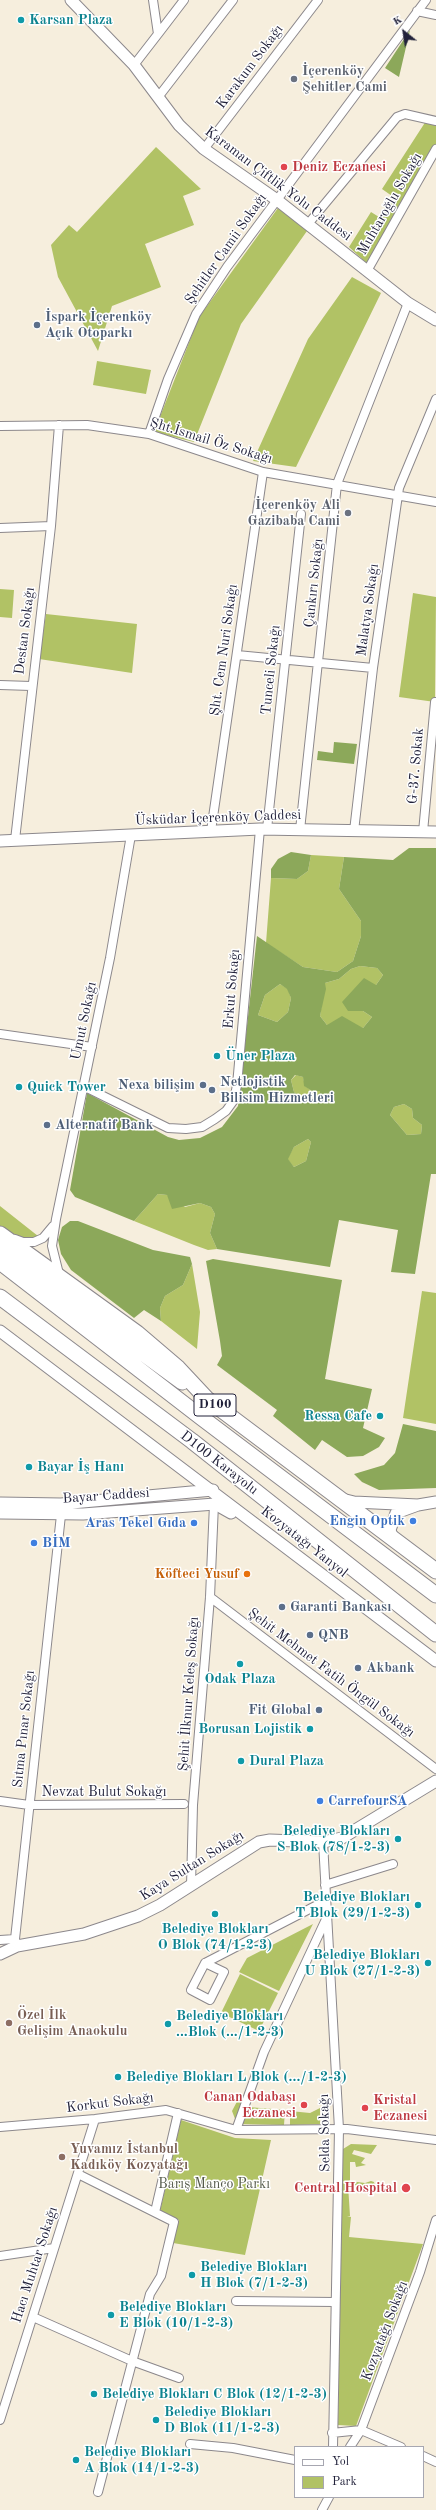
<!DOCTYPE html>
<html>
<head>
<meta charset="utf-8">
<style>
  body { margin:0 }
  #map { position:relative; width:436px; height:2510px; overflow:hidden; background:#f6eedd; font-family:"Old Standard TT",serif }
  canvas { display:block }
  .legend { position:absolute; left:294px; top:2446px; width:130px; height:52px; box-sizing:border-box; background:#fff; border:1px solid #a7a7b1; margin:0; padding:5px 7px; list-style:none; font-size:12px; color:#22223b }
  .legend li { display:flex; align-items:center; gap:8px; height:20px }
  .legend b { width:20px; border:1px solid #a7a7b1 }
  .north { position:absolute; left:384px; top:12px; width:40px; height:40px; -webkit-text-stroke:3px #fff; paint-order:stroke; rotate:330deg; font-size:11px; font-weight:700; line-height:16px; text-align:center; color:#22223b }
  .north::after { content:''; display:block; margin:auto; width:14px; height:18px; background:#22223b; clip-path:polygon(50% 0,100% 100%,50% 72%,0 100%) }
</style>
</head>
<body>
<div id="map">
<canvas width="436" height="2510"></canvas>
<ul class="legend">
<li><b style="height:5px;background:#fff"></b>Yol</li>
<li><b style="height:11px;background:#b1c265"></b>Park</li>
</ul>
<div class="north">K</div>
</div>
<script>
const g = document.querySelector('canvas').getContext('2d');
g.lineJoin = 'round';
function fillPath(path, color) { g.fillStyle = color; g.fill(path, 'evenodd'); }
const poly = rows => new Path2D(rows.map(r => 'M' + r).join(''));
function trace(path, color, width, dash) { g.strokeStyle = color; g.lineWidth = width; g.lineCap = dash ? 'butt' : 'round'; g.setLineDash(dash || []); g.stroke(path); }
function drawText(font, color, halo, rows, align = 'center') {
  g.font = font + ' "Old Standard TT",serif'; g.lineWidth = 3; g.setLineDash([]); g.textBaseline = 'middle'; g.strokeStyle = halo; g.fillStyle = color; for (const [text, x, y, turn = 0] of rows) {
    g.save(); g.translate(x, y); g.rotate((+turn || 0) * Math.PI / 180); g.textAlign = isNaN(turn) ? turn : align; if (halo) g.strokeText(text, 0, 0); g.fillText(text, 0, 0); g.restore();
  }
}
const green = poly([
  [426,121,436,122,436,150,373,269,349,247,371,212,379,217,392,196,382,189],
  [156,147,201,189,183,196,194,225,145,244,161,287,112,306,98,351,58,277,51,245,69,225,77,232],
  [278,208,307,231,241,324,194,442,154,432,199,317],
  [352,277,381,293,296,467,253,461,308,339],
  [97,361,151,370,146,394,93,385],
  [0,589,14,590,12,618,0,617],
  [413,593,436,597,435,702,399,697],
  [46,614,137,624,132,673,39,659],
  [311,855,344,857,339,889,361,921,361,936,353,961,337,972,303,967,266,943,271,878,297,879,308,871],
  [360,966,377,968,383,975,376,985,348,1011,363,1011,372,1017,363,1028,327,1025,320,1016,325,983,339,979,351,969],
  [280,984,288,989,291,998,288,1012,277,1022,258,1015,265,995],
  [296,1075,303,1077,305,1086,312,1091,321,1091,320,1101,311,1104,294,1092,291,1080],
  [404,1104,412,1109,413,1118,422,1125,421,1134,407,1135,390,1115,394,1107],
  [308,1139,311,1142,306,1161,294,1167,287,1159,294,1147],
  [158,1194,167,1195,185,1207,200,1203,211,1207,215,1214,210,1233,217,1249,208,1250,194,1245,134,1221],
  [0,1206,38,1236,34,1242,0,1233],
  [192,1264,200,1312,197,1349,161,1321,160,1308,165,1296,183,1285],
  [422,1291,436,1293,436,1424,403,1418],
  [313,1924,279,1991,239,1972,247,1958],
  [240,1974,278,1993,259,2031,221,2013],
  [241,2094,244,2096,244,2101,248,2107,285,2110,284,2125,237,2124,232,2111],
  [320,2108,320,2124,290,2125,290,2111,310,2113],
  [181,2120,235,2138,271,2140,245,2255,173,2243,179,2220,160,2211],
  [351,2144,377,2145,371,2154,354,2150,352,2154,365,2158,361,2163,366,2165,356,2167,355,2162,350,2162,350,2181,365,2183,371,2181,374,2182,375,2186,348,2185,350,2216,347,2216,351,2217,349,2237,423,2244,356,2426,338,2425,342,2156,343,2149]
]);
const forest = poly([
  [410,30,399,77,385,68],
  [334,742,357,744,354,764,317,760,318,751,333,753],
  [409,848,436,848,436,1174,431,1174,415,1274,391,1272,398,1230,339,1220,330,1267,217,1249,210,1233,215,1214,211,1207,200,1203,172,1209,167,1195,158,1194,134,1221,75,1197,70,1190,87,1093,168,1137,179,1140,200,1138,222,1127,238,1106,257,936,303,967,337,972,353,961,361,936,361,921,339,889,344,857,393,860],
  [360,966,377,968,383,975,376,985,364,978,342,1002,348,1011,363,1011,372,1017,363,1028,342,1016,327,1025,320,1016,326,989,325,983,339,979,351,969],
  [280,984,287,989,291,998,288,1012,277,1022,258,1015,265,995],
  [295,1075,303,1077,304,1086,312,1091,320,1091,320,1101,311,1104,294,1092,291,1080],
  [404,1104,412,1109,413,1118,422,1125,421,1134,407,1135,390,1115,394,1107],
  [308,1139,311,1142,306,1161,294,1167,288,1159,294,1147],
  [291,852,311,855,308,871,297,879,271,878,271,869,278,859],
  [70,1221,78,1221,153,1250,190,1257,192,1264,183,1285,165,1296,160,1308,161,1321,144,1310,134,1318,71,1270,61,1254,58,1240,62,1227],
  [213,1259,342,1280,325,1379,372,1389,363,1428,385,1438,379,1447,363,1456,347,1457,322,1440,315,1450,273,1416,277,1410,217,1365,222,1356,220,1341,206,1261],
  [403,1424,436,1431,436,1488,379,1490,362,1482,354,1474,384,1465,395,1453]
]);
const street = poly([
  [417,11,436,15],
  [158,34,184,0],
  [134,65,158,34,153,0],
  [159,96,233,0],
  [204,149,318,0],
  [308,224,397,117,405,114,436,121],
  [367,271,436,149],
  [0,426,87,425,149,434,263,472,436,502],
  [149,434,168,379,196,314,227,267,426,0],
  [0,528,51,526],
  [237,655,373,668],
  [0,685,31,686],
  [267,829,301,514],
  [300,830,337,484,408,303],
  [211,831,263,472],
  [354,831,373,668,399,488,436,399],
  [423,832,435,702],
  [15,840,51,526,59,425],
  [0,1034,92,1047],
  [83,1086,168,1128,186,1129,202,1127,215,1119,226,1111,234,1100,237,1085,260,829],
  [15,1239,23,1242,34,1242,43,1238,53,1226],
  [59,1274,52,1246,56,1219,110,958,131,835],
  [210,1597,436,1769],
  [0,1801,29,1805,184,1804],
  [323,1842,339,2129,333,2447],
  [325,1885,393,1864],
  [191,1886,193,1805,210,1597,214,1504],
  [0,1940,15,1939],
  [17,1946,15,1939,61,1515],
  [205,1963,191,1990,210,2000,224,1972,205,1963,325,1901],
  [0,2127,95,2119,166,2110,236,2130,347,2129,436,2140],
  [236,2130,264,2052,327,1917],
  [78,2174,174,2222,161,2276,150,2294,98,2492],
  [155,2212,178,2113],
  [0,2256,54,2248],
  [236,2301,335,2302],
  [33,2317,132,2361,179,2378],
  [0,2420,95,2119],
  [332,2433,361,2430,401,2447],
  [190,2444,233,2448,295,2460],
  [350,2447,361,2430,420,2272,436,2220],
  [423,2456,436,2462],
  [322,2510,329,2497]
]);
const secondary = poly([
  [71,0,134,65,179,125,204,149,277,200,408,303,436,320],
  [0,841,260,829,436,832],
  [0,1331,436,1661],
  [342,1499,354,1502,418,1505,396,1513,390,1530,393,1539],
  [0,1503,61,1504,213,1490],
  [418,1505,436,1502],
  [0,1513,83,1514,215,1504,231,1513],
  [0,1954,17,1946,84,1934,138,1916,160,1905,259,1842,270,1840,323,1842,342,1838,436,1781]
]);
const highway = poly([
  [0,1234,137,1333,178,1368,207,1399,436,1571],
  [0,1249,182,1382],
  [0,1262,202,1418,436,1595],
  [0,1297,192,1441,436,1634]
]);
const markers = [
  [21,20,4,"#0f9aa8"],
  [294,79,4,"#6b7280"],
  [284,167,4,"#e0444e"],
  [37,325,4,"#5c6f8a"],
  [348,513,4,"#6b7280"],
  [217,1056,4,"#0f9aa8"],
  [203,1085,4,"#5c6f8a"],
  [19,1087,4,"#0f9aa8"],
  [212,1090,4,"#5c6f8a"],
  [47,1125,4,"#5c6f8a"],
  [380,1416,4,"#0f9aa8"],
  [29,1467,4,"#0f9aa8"],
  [413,1521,4,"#3f7fe0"],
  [194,1523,4,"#3f7fe0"],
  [34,1543,4,"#3f7fe0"],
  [247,1574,4,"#e8710a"],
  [282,1607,4,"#5c6f8a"],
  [310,1635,4,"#5c6f8a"],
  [240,1664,4,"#0f9aa8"],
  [358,1668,4,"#5c6f8a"],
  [319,1710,4,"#5c6f8a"],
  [310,1729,4,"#0f9aa8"],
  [241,1761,4,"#0f9aa8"],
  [320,1801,4,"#3f7fe0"],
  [398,1839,4,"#0f9aa8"],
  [418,1905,4,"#0f9aa8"],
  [215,1914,4,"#0f9aa8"],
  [428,1963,4,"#0f9aa8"],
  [9,2023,4,"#8d6e63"],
  [168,2024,4,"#0f9aa8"],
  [118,2077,4,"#0f9aa8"],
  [304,2105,4,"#e0444e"],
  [365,2108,4,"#e0444e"],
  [62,2157,4,"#8d6e63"],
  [406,2188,5,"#e0444e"],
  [192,2275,4,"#0f9aa8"],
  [111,2315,4,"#0f9aa8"],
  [94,2394,4,"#0f9aa8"],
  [156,2420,4,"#0f9aa8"],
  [76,2460,4,"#0f9aa8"]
];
const shields = [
  [215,1405,42]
];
const shieldNames = [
  ["D100",215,1405]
];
const cultureNames = [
  ["Karsan Plaza",29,20],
  ["Üner Plaza",225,1056],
  ["Quick Tower",27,1087],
  ["Ressa Cafe",372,1416,"right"],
  ["Bayar İş Hanı",37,1467],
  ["Odak Plaza",240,1679,"center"],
  ["Borusan Lojistik",302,1729,"right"],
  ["Dural Plaza",249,1761],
  ["Belediye Blokları",390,1831,"right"],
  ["S Blok (78/1-2-3)",390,1847,"right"],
  ["Belediye Blokları",410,1897,"right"],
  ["T Blok (29/1-2-3)",410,1913,"right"],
  ["Belediye Blokları",215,1929,"center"],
  ["O Blok (74/1-2-3)",215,1945,"center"],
  ["Belediye Blokları",420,1955,"right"],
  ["U Blok (27/1-2-3)",420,1971,"right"],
  ["Belediye Blokları",176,2016],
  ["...Blok (.../1-2-3)",176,2032],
  ["Belediye Blokları L Blok (.../1-2-3)",126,2077],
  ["Belediye Blokları",200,2267],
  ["H Blok (7/1-2-3)",200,2283],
  ["Belediye Blokları",119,2307],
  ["E Blok (10/1-2-3)",119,2323],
  ["Belediye Blokları C Blok (12/1-2-3)",102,2394],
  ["Belediye Blokları",164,2412],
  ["D Blok (11/1-2-3)",164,2428],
  ["Belediye Blokları",84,2452],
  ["A Blok (14/1-2-3)",84,2468]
];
const streetNames = [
  ["Karakum Sokağı",250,67,-53],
  ["Karaman Çiftlik Yolu Caddesi",278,184,37],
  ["Muhtaroğlu Sokağı",390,204,-60],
  ["Şehitler Camii Sokağı",226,249,-55],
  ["Şht.İsmail Öz Sokağı",211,441,17],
  ["Çankırı Sokağı",314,583,-84],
  ["Malatya Sokağı",368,610,-82],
  ["Destan Sokağı",25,631,-83],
  ["Şht. Cem Nuri Sokağı",224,650,-82],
  ["Tunceli Sokağı",271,670,-84],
  ["G-37. Sokak",416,766,-85],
  ["Üsküdar İçerenköy Caddesi",218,818,-2],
  ["Erkut Sokağı",232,989,-85],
  ["Umut Sokağı",84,1021,-78],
  ["D100 Karayolu",219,1463,38],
  ["Bayar Caddesi",106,1496,-4],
  ["Kozyatağı Yanyol",304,1542,38],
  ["Şehit Mehmet Fatih Öngül Sokağı",331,1673,37],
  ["Şehit İlknur Keleş Sokağı",189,1694,-86],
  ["Sıtma Pınar Sokağı",24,1729,-84],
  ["Nevzat Bulut Sokağı",104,1792],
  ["Kaya Sultan Sokağı",192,1866,-32],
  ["Korkut Sokağı",110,2103,-7],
  ["Selda Sokağı",325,2133,-91],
  ["Hacı Muhtar Sokağı",35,2265,-72],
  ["Kozyatağı Sokağı",385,2331,-69]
];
const worshipNames = [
  ["İçerenköy",302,71],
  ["Şehitler Cami",302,87],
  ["İçerenköy Ali",340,505,"right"],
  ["Gazibaba Cami",340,521,"right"]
];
const healthNames = [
  ["Deniz Eczanesi",292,167],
  ["Canan Odabaşı",296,2097,"right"],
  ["Eczanesi",296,2113,"right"],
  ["Kristal",373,2100],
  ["Eczanesi",373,2116],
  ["Central Hospital",397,2188,"right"]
];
const serviceNames = [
  ["İspark İçerenköy",45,317],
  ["Açık Otoparkı",45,333],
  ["Netlojistik",220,1082],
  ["Bilisim Hizmetleri",220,1098],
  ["Nexa bilişim",195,1085,"right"],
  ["Alternatif Bank",55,1125],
  ["Garanti Bankası",290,1607],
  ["QNB",318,1635],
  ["Akbank",366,1668],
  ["Fit Global",311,1710,"right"]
];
const shopNames = [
  ["Engin Optik",405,1521],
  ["Aras Tekel Gıda",186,1523],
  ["BİM",42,1543,"left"],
  ["CarrefourSA",328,1801,"left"]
];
const foodNames = [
  ["Köfteci Yusuf",239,1574]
];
const educationNames = [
  ["Özel İlk",17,2015],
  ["Gelişim Anaokulu",17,2031],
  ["Yuvamız İstanbul",70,2149],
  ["Kadıköy Kozyatağı",70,2165]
];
const parkNames = [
  ["Barış Manço Parkı",214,2184]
];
fillPath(green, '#b1c265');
fillPath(forest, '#8ca85a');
trace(street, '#8c888c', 10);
trace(secondary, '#8c888c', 13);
trace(highway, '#8c888c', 17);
trace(street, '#fff', 8);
trace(secondary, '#fff', 11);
trace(highway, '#fff', 15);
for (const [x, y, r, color] of markers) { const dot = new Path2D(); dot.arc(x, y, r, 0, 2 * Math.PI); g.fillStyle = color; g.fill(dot); trace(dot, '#fff', 1.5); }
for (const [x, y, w] of shields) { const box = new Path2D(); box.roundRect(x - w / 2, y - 11, w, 22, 3); g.fillStyle = '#fff'; g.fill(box); trace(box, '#22223b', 1); }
drawText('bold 13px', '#22223b', null, shieldNames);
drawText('bold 14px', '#0d838f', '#fff', cultureNames, 'left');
drawText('14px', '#22223b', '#fff', streetNames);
drawText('bold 14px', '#5b616d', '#fff', worshipNames, 'left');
drawText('bold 14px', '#be3a42', '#fff', healthNames, 'left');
drawText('bold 14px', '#4e5e75', '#fff', serviceNames, 'left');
drawText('bold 14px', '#366cbe', '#fff', shopNames, 'right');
drawText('bold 14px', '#c56008', '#fff', foodNames, 'right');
drawText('bold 14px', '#785e54', '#fff', educationNames, 'left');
drawText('14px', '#545a4a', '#fff', parkNames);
</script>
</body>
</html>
